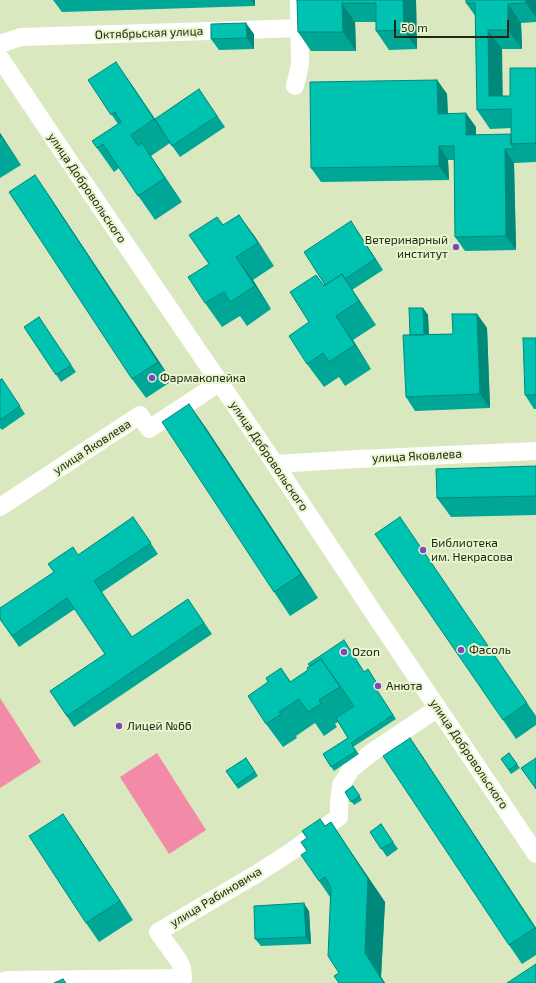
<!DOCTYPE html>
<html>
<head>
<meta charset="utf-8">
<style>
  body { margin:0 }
  #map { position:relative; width:536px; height:983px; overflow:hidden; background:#dae8bf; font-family:"Exo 2",sans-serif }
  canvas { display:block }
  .scale { position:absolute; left:394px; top:20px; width:115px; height:18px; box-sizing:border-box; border:2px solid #212617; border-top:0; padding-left:5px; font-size:12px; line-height:14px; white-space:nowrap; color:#212617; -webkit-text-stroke:3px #e7f6cc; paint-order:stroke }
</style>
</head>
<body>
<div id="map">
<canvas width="536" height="983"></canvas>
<div class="scale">50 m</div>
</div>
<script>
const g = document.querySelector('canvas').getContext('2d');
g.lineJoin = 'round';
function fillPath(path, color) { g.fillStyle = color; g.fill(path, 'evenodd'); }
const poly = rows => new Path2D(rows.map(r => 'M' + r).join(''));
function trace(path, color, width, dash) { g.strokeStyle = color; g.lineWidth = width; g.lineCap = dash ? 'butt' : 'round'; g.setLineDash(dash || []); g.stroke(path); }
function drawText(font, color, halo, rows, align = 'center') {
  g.font = font + ' "Exo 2",sans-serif'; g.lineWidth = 4; g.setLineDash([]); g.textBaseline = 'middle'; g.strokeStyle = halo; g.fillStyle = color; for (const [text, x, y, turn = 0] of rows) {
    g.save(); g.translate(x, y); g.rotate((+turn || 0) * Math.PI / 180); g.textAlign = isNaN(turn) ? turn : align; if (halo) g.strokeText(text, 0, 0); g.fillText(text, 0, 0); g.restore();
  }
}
const green = poly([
  [0,698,41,762,0,788],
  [157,753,206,830,169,854,120,777]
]);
const minor = poly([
  [0,44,21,37,272,29,299,28],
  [0,58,67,158,275,464,375,615,536,854],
  [295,86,300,64,299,0],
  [275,464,358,459,536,451],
  [0,507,140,415,149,429,219,383],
  [0,982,8,980,183,978,182,968,179,961,158,932,258,873,292,851,339,817,339,803,341,785,351,769,371,753,438,708]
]);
const wall = poly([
  [53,0,255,0,255,6,62,12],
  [297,0,416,0,417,49,389,50,376,31,376,22,355,22,356,51,311,51,298,32],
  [536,0,536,22,521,23,522,49,502,49,502,96,510,96,536,68,536,162,514,163,516,250,465,251,455,237,454,160,448,160,449,180,321,182,311,168,437,80,447,94,448,113,476,127,476,135,511,134,511,128,490,129,477,110,476,17,466,3],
  [254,34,254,49,219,50,211,39],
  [88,80,132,85,155,119,199,89,225,127,180,157,170,143,151,156,182,202,155,220,119,168,114,172,92,141,118,124],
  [0,133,21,165,0,178],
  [35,175,48,194,172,381,146,398,132,379],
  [239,215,274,266,253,280,271,309,247,326,240,316,222,327,205,303,209,264,217,217,223,225],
  [358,232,383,270,352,290,376,325,353,340,371,369,345,386,339,377,324,387,307,364,309,322,316,275,324,286,325,285],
  [423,308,428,315,429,334,453,334,477,314,487,328,490,408,415,411,406,397,410,335],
  [39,317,76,372,61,382,24,327],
  [536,338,536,409,534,409,525,395],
  [2,379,25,414,2,430,0,428,0,380],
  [189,404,206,428,318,598,290,616,274,592],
  [536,466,536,515,451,517,437,498],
  [133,517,158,554,102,592,132,637,188,599,212,634,74,727,50,691,105,654,75,609,19,647,0,619,78,555],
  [400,517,536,716,536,725,516,739,503,720],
  [281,668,291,682,308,670,364,672,370,673,381,689,377,691,396,719,353,747,359,754,334,771,323,754,348,738,338,722,335,724,337,727,324,736,315,723,296,736,297,738,283,747,266,724,268,682],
  [410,738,423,757,536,928,536,955,522,964,509,945],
  [509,753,520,768,511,774,501,759],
  [246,758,258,776,238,789,226,771],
  [353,786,362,800,354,805,345,792],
  [331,822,347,846,385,902,381,977,385,983,339,983,339,973,330,897,319,881,307,851,325,826],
  [381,824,398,849,387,857,370,832],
  [76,833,133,920,99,942,86,923],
  [309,911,311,944,261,946,255,939]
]);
const shadedWall = poly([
  [251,0,255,0,255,6],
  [403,0,416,0,417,49,404,30],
  [526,0,536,0,536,17,526,3],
  [342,3,355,22,356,51,343,32],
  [508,4,521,23,522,49,508,30],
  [246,23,254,34,254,49,247,38],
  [488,30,502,49,503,109,489,96],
  [116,62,132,85,171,143,154,119],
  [437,80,447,94,448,128,438,114],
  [466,113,476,127,476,149,466,135],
  [0,133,21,165,0,135],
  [142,143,158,167,182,202,165,178],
  [439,146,448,160,449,180,439,166],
  [505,149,514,163,516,250,506,236],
  [35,175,48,194,172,381,158,362],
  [239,215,256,238,274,266,258,243],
  [351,221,358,232,383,270,375,259],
  [236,257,253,280,271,309,255,286],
  [342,274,376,325,359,301],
  [423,308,428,315,429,347,424,339],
  [477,314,487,328,490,408,480,394],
  [336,316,353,340,371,369,355,345],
  [189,404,206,428,318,598,301,574],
  [410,738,423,757,536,928,536,929],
  [63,814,76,833,133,920,120,901],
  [331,822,347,846,385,902,381,977,385,983,384,983,365,953],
  [304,903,309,911,311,944,306,937]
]);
const building = poly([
  [297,0,403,0,404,30,376,31,376,3,342,3,343,32,298,32,297,0],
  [466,0,526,0,526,3,508,4,508,30,488,30,489,96,510,96,510,68,536,68,536,143,511,144,511,109,477,110,475,3,466,3,466,0],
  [246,23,247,38,211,39,211,24,246,23],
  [116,62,154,119,131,135,138,146,142,143,165,178,138,196,103,144,97,148,92,141,121,122,115,112,111,115,88,80,116,62],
  [437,80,438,114,466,113,466,135,511,134,511,144,515,149,505,149,506,236,455,237,454,146,439,146,439,166,311,168,310,82,437,80],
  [199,89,217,116,172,146,155,119,199,89],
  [0,135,4,141,0,144,0,135],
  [35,175,158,362,132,379,9,192,35,175],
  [239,215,258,243,236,257,255,286,230,302,224,292,205,303,188,277,209,264,189,235,217,217,223,225,239,215],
  [351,221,375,259,345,279,342,274,325,285,304,252,351,221],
  [342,274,359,301,336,316,355,345,329,362,323,353,307,364,289,336,309,322,290,292,316,275,324,286,342,274],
  [409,308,423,308,424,335,410,335,409,308],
  [452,314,477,314,480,394,406,397,403,335,453,334,452,314],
  [39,317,71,365,56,375,24,327,39,317],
  [523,338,536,338,536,395,525,395,523,338],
  [2,379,20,406,0,420,0,380,2,379],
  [189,404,301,574,274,592,162,422,189,404],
  [536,466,536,496,437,498,436,469,536,466],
  [133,517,151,543,94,581,132,637,188,599,204,623,67,716,50,691,105,654,67,598,12,636,0,619,0,608,54,572,48,564,61,555,73,547,78,555,133,517],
  [400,517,527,703,503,720,375,534,400,517],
  [344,640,364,672,368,669,378,685,375,687,393,715,351,743,356,751,331,767,323,754,348,738,336,718,354,706,321,659,310,666,308,664,344,640],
  [321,659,340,687,319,700,321,704,308,712,299,699,279,712,281,714,266,724,248,696,268,682,266,678,281,668,290,682,308,670,307,668,321,659],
  [410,738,535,928,509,945,383,756,410,738],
  [509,753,517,764,509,770,501,759,509,753],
  [246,758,255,772,236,785,226,771,246,758],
  [536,758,536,789,521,768,536,758],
  [353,786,360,796,351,802,345,792,353,786],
  [63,814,120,901,86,923,29,836,63,814],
  [320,819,325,826,331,822,368,879,365,953,384,983,339,983,334,976,339,973,328,956,331,887,325,877,319,881,301,855,307,851,301,842,307,838,302,831,320,819],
  [381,824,393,842,381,849,370,832,381,824],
  [304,903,306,937,255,939,254,906,304,903],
  [536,964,536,983,507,983,536,964],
  [63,979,66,983,54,983,63,979]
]);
const markers = [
  [456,247,4,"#8148be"],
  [152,378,4,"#8148be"],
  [423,550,4,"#8148be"],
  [461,650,4,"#8148be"],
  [344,652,4,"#8148be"],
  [378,686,4,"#8148be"],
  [119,726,4,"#8148be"]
];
const streetNames = [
  ["Октябрьская улица",149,33,-2],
  ["улица Добровольского",87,188,56],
  ["улица Яковлева",92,447,-33],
  ["улица Добровольского",269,456,56],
  ["улица Яковлева",417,456,-3],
  ["улица Добровольского",469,754,56],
  ["улица Рабиновича",216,897,-31]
];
const poiNames = [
  ["Ветеринарный",448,240,"right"],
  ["институт",448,254,"right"],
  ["Фармакопейка",160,378],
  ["Библиотека",431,543],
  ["им. Некрасова",431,557],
  ["Фасоль",469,650],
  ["Ozon",352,652],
  ["Анюта",386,686],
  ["Лицей №66",127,726]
];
fillPath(green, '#f38aa7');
trace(minor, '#fff', 18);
fillPath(wall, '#00a797');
fillPath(shadedWall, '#00887b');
fillPath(building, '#00c2b0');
trace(building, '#00887b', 1);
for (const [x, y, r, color] of markers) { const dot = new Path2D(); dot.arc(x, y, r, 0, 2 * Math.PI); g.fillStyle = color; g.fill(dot); trace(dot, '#e7f6cc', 1.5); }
drawText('12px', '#212617', '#e7f6cc', streetNames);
drawText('12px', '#212617', '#e7f6cc', poiNames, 'left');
</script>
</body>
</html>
